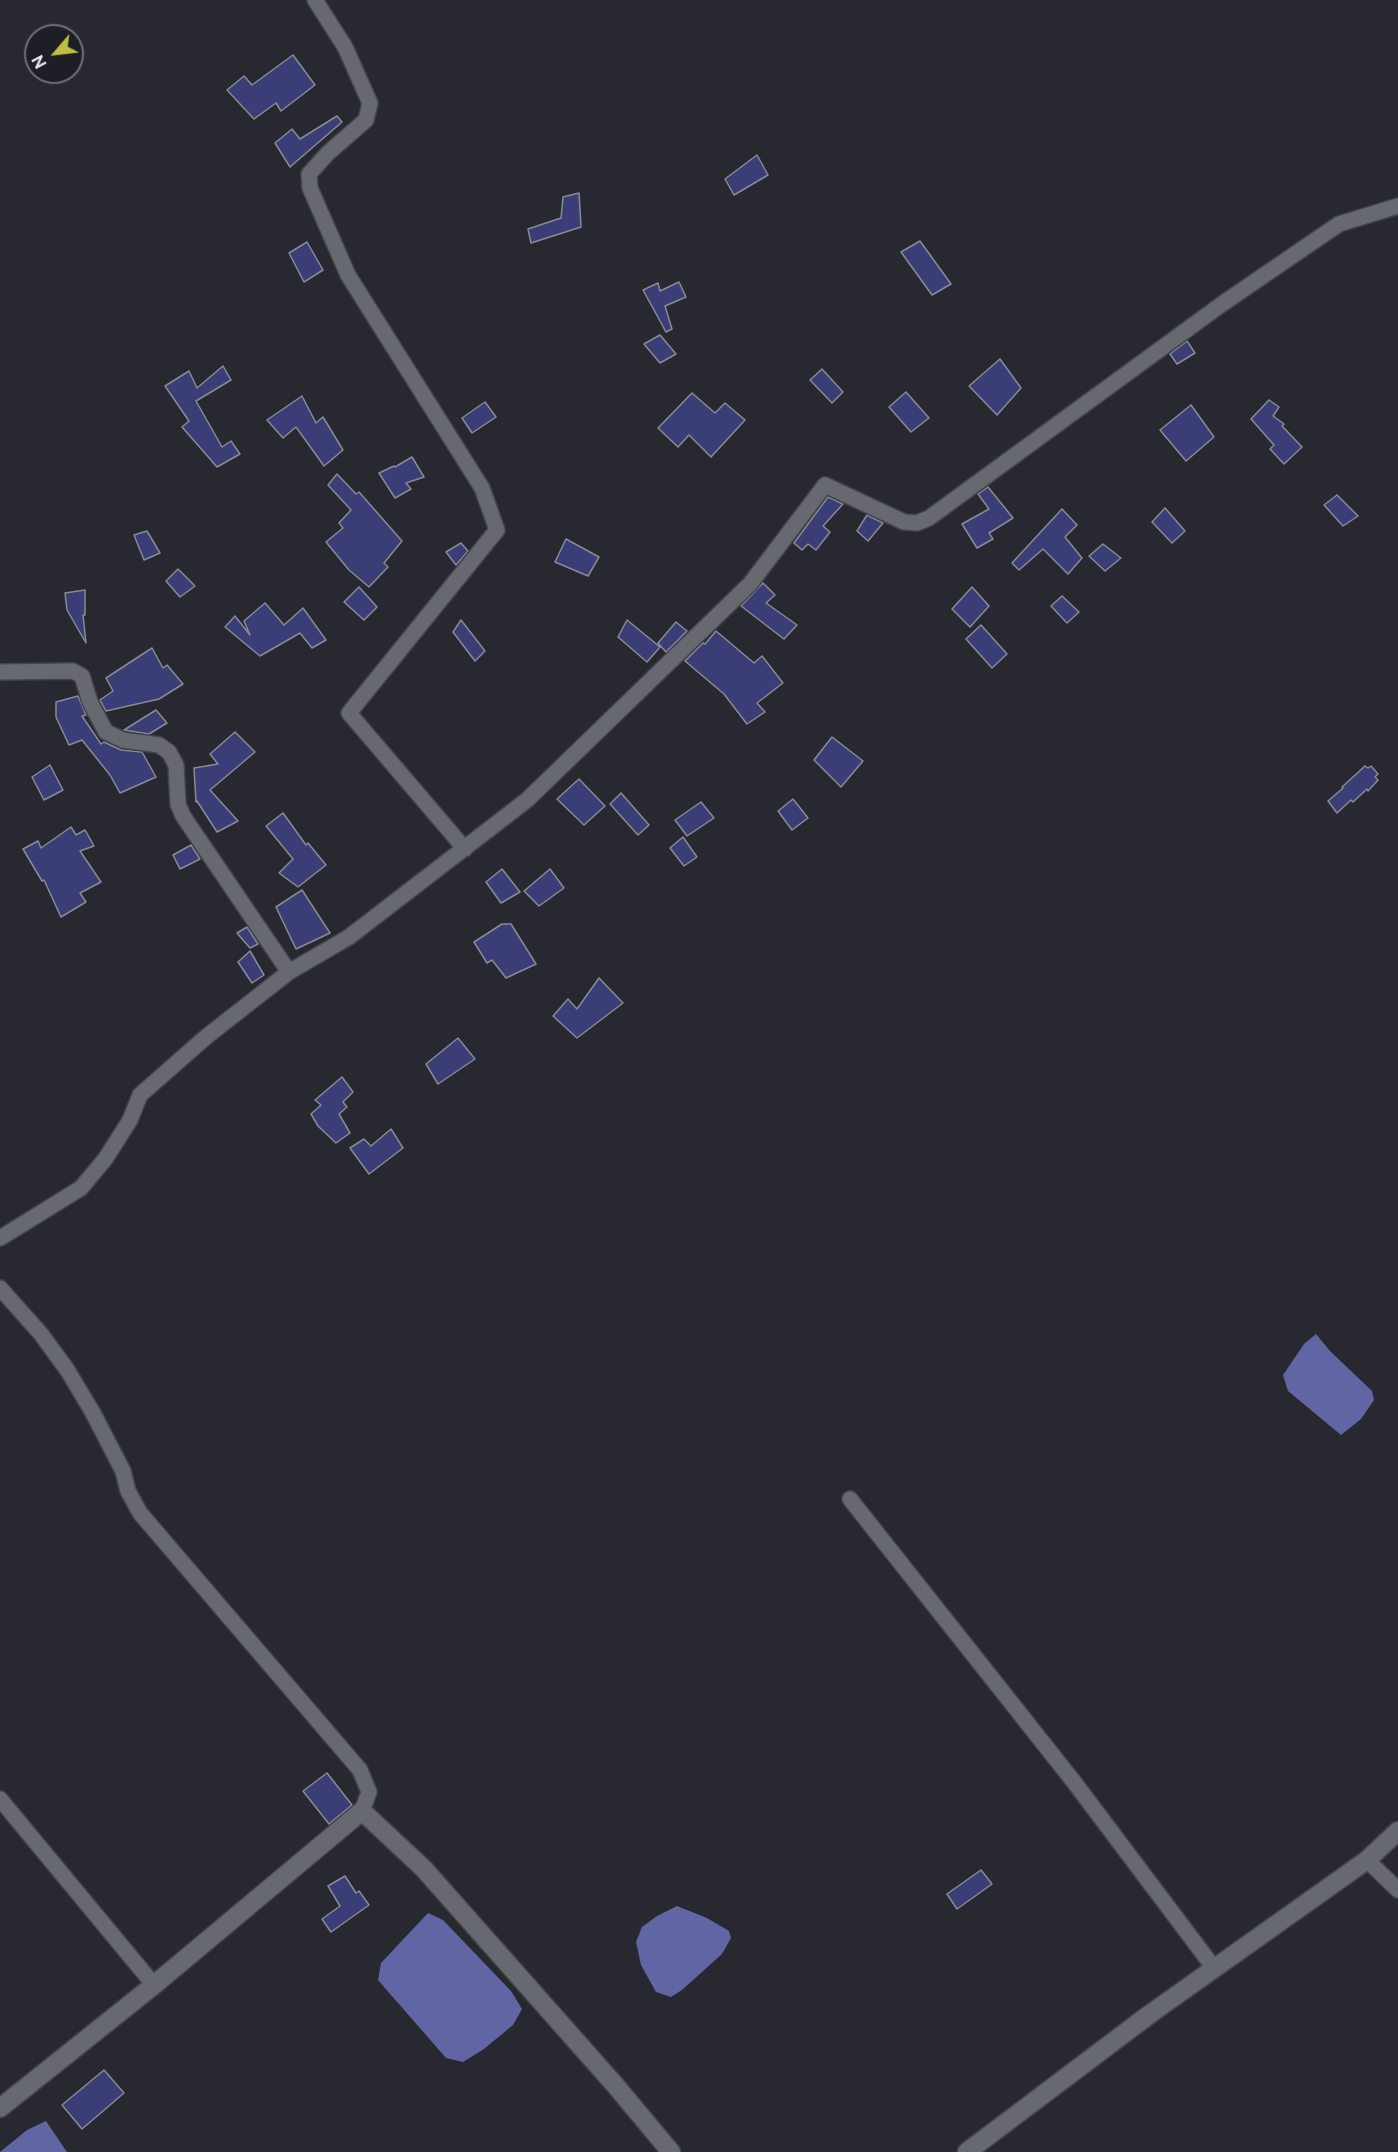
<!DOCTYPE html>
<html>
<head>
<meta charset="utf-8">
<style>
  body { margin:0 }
  #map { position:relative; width:1398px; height:2152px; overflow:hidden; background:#282930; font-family:Raleway,sans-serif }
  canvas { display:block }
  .north { position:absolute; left:24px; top:24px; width:60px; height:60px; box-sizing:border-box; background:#1e1f26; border:2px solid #6f7076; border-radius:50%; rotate:242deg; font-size:16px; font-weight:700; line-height:24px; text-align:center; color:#e8e9ee }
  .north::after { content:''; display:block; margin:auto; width:21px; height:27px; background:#bdbf43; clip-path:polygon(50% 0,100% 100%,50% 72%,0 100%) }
</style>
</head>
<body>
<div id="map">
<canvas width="1398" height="2152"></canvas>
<div class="north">N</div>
</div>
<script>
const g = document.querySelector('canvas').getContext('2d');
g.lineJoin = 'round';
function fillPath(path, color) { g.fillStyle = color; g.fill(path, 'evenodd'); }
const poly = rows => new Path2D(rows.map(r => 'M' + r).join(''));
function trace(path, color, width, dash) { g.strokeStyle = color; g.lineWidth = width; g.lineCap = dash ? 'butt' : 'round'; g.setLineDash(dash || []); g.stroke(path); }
const water = poly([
  [1316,1334,1330,1351,1372,1391,1374,1400,1361,1419,1341,1435,1288,1391,1283,1375,1304,1344],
  [677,1906,707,1918,729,1931,731,1938,722,1954,682,1990,671,1997,656,1992,641,1965,636,1942,642,1927,657,1916],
  [428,1913,443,1920,511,1991,522,2009,513,2025,484,2049,463,2062,446,2058,378,1980,381,1963],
  [46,2121,67,2152,0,2152,27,2130]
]);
const building = poly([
  [293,55,315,85,281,111,276,103,254,119,227,90,244,76,252,85,293,55],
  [337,116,342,122,290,167,275,143,292,129,300,139,337,116],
  [757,155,768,175,734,195,725,179,757,155],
  [579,193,581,227,531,243,528,229,561,218,563,197,579,193],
  [920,241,951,284,932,295,901,252,920,241],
  [307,242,323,270,304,282,289,253,307,242],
  [679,282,686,297,665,306,672,329,666,332,643,290,658,283,660,291,679,282],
  [660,335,676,354,660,363,644,344,660,335],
  [1187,341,1195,353,1177,364,1170,354,1187,341],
  [1000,359,1021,388,997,415,969,386,1000,359],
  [223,366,231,380,196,401,222,447,231,441,240,454,217,467,182,427,189,421,165,386,189,371,197,388,223,366],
  [822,369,843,392,832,403,810,380,822,369],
  [906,392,929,418,911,432,889,407,906,392],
  [692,393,715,413,725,403,745,420,711,457,689,435,678,447,658,428,692,393],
  [302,396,316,423,323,417,343,450,324,466,296,427,283,438,267,420,302,396],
  [1269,400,1279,407,1273,416,1284,424,1282,426,1302,447,1284,464,1270,449,1274,445,1251,419,1269,400],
  [485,402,496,417,472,433,462,418,485,402],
  [1191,405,1214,437,1186,461,1160,430,1191,405],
  [412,457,424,477,406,483,411,489,395,498,379,473,394,466,395,467,412,457],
  [337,474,356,494,359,492,402,541,384,563,388,567,369,587,349,570,326,542,343,528,339,523,351,510,328,485,337,474],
  [988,487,1013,518,989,533,993,539,977,548,962,524,989,509,978,494,988,487],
  [1337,495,1358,516,1343,526,1324,505,1337,495],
  [828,497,843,504,823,526,830,532,816,550,808,544,802,550,794,543,828,497],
  [1165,508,1185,531,1172,543,1152,522,1165,508],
  [1062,509,1077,525,1065,537,1082,558,1068,574,1043,549,1019,570,1012,563,1062,509],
  [867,515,883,523,868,541,857,531,867,515],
  [147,531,160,553,144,560,134,535,147,531],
  [566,539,599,557,588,576,555,562,566,539],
  [461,543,468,551,456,565,446,552,461,543],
  [1103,544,1121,558,1105,571,1089,556,1103,544],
  [178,569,195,586,180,597,166,581,178,569],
  [763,583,775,595,766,603,797,625,784,639,741,606,763,583],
  [359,587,377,607,364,620,344,602,359,587],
  [972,587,989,606,970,627,952,609,972,587],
  [85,590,85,615,83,615,86,643,67,610,65,593,85,590],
  [1062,596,1079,612,1067,623,1051,606,1062,596],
  [265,603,284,625,303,608,326,640,312,648,300,633,260,656,225,627,235,616,250,635,244,621,265,603],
  [461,620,485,651,475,661,453,632,461,620],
  [627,620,660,647,647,662,618,637,627,620],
  [676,622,687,631,666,652,658,643,676,622],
  [981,625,1007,654,992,668,966,639,981,625],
  [716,631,754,663,762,656,783,683,757,703,765,712,747,724,724,694,685,661,703,643,705,644,716,631],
  [152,648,163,668,167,665,183,684,159,699,106,711,100,700,113,691,106,678,152,648],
  [78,696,86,715,82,716,101,744,104,742,121,750,142,752,156,777,120,793,110,775,82,740,69,745,56,717,56,702,78,696],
  [156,710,167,723,149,734,124,730,156,710],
  [235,732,255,752,210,790,238,821,217,832,197,801,196,802,194,768,218,764,210,754,235,732],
  [832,737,863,761,841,787,814,760,832,737],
  [50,765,63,790,44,800,32,777,50,765],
  [1365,766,1368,768,1371,766,1378,774,1375,777,1378,780,1368,791,1367,789,1353,802,1351,800,1337,813,1328,801,1343,788,1342,787,1365,766],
  [579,779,605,806,584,825,557,799,579,779],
  [621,793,649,825,638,835,610,804,621,793],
  [793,799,808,818,792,830,778,811,793,799],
  [701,802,714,818,687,836,675,820,701,802],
  [283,813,306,845,308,843,326,865,298,887,279,873,293,859,266,826,283,813],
  [71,827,76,835,85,830,94,846,80,851,101,882,80,893,86,902,61,917,44,880,42,881,23,849,38,841,41,848,71,827],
  [683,837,697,857,684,866,670,848,683,837],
  [191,845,200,859,180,869,173,855,191,845],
  [502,869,520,892,501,903,486,882,502,869],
  [550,869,564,888,539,906,524,891,550,869],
  [302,890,330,933,296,949,276,907,302,890],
  [502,924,511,924,536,964,506,978,492,960,487,963,474,942,502,924],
  [247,927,258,944,250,948,237,933,247,927],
  [250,951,264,975,252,983,238,962,250,951],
  [599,978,623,1003,577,1038,553,1016,568,999,577,1009,599,978],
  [458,1038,475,1059,438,1084,426,1064,458,1038],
  [342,1077,353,1092,343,1102,347,1107,339,1114,350,1133,336,1143,318,1126,311,1114,321,1105,315,1100,342,1077],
  [391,1129,403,1148,369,1174,350,1148,364,1139,371,1146,391,1129],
  [327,1773,352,1805,329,1824,303,1791,327,1773],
  [981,1870,992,1884,957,1909,947,1894,981,1870],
  [345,1876,356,1893,359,1891,369,1905,331,1932,322,1919,340,1906,328,1886,345,1876],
  [104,2070,124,2093,82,2129,62,2105,104,2070]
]);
const minor = poly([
  [315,0,345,47,370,103,366,120,328,153,309,174,310,188,348,275,482,488,497,530,349,713,465,849],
  [0,672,73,671,82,676,90,702,106,732,123,740,159,745,169,752,176,765,178,804,183,816,289,972],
  [0,1238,81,1188,106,1158,130,1120,140,1095,206,1037,289,972,349,937,527,800,750,584,825,485,904,522,917,523,929,518,1222,304,1339,224,1398,206],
  [0,1288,41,1334,68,1371,93,1413,123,1471,128,1491,140,1513,360,1770,369,1792,362,1811],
  [850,1499,1074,1782,1214,1968],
  [0,1799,154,1985],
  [1367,1860,1398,1890]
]);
const secondary = poly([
  [0,2108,154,1985,362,1811,424,1869,615,2085,671,2152],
  [967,2152,1150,2014,1367,1860,1398,1831]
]);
fillPath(water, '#6165a4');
fillPath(building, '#3b3d77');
trace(building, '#898b94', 1.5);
trace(minor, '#44454b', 18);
trace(secondary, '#44454b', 21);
trace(minor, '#676971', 15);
trace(secondary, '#676971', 18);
</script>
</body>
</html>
